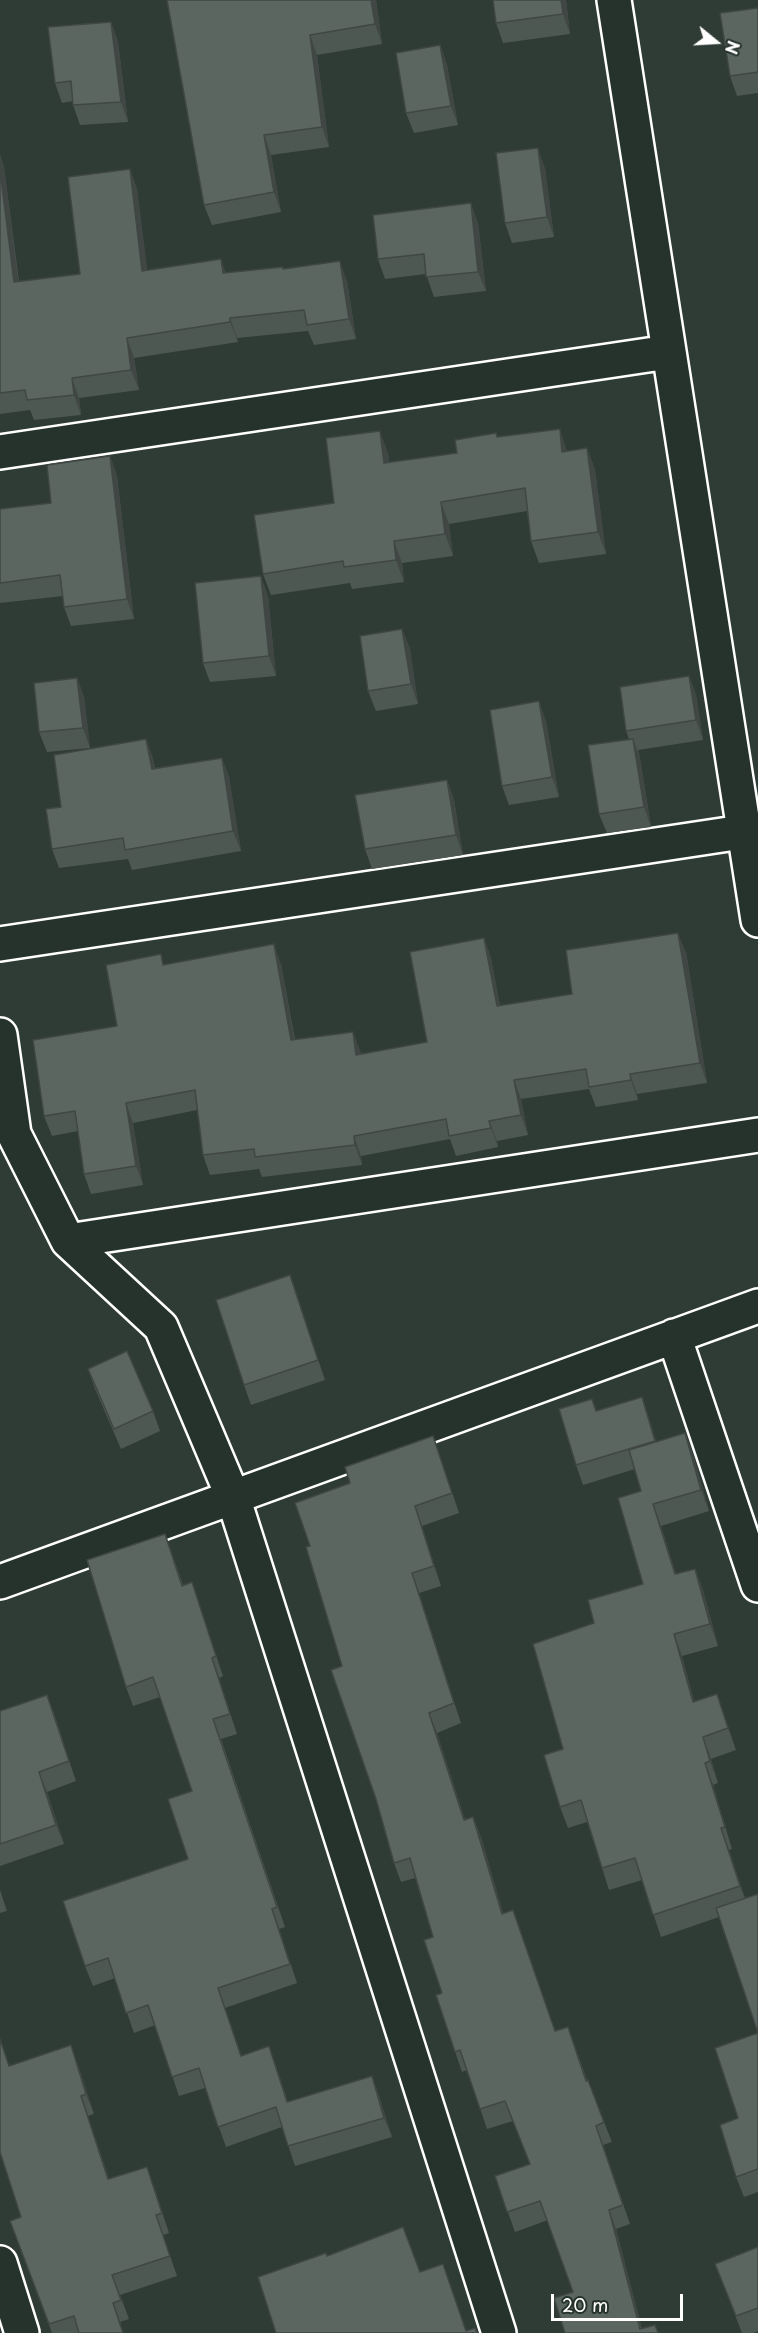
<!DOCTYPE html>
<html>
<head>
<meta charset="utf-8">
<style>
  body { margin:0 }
  #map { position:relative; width:758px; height:2333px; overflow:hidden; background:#2f3b35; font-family:"Playpen Sans",sans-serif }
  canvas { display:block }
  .north { position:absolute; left:686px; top:12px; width:60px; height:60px; -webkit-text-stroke:4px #26332d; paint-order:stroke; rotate:108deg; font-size:16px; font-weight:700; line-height:24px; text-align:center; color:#fff }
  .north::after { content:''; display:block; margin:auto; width:21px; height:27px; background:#fff; clip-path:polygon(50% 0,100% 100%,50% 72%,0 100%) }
  .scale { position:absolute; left:551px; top:2294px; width:132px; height:27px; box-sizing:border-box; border:3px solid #fff; border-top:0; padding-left:8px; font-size:18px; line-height:21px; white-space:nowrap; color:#fff; -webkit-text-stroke:4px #26332d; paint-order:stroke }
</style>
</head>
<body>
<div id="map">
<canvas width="758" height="2333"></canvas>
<div class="north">N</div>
<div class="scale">20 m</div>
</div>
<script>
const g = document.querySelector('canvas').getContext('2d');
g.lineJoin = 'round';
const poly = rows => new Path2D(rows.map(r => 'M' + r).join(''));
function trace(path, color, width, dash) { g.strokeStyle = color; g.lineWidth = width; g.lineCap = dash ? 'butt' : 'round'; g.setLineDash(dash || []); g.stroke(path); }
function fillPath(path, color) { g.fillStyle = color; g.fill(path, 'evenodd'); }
const minor = poly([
  [614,0,758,920],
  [0,452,668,352],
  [0,944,742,832],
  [0,1035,14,1134,68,1241,161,1327,233,1497,499,2333],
  [68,1241,758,1135],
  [674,1336,758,1585],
  [0,1582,758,1306],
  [0,2263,22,2333]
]);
const wall = poly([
  [167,0,376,0,382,44,317,55,329,147,271,155,281,212,212,225,204,205],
  [566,0,570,34,503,43,496,23],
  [758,8,758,93,737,96,730,76],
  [111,22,118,42,128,122,80,125,73,105,73,101,62,103,55,83],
  [440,45,447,65,458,125,414,133,406,113],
  [0,155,4,167,19,281,80,274,130,169,137,189,147,270,226,273,284,269,347,281,356,339,314,345,308,331,237,338,238,342,134,358,139,390,79,398,81,415,34,420,30,410,0,414],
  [545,168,554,237,512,243,505,223],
  [478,223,486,291,434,297,426,274,385,279,378,259],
  [496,433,498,437,568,451,587,448,595,470,606,554,539,563,531,541,527,511,449,524,453,556,402,563,404,582,352,589,350,583,271,595,263,574,334,503,388,453,389,462,457,453],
  [110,456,117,476,134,619,71,626,64,607,63,596,0,603,0,509,51,503],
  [268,596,276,676,210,682,203,663],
  [402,629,410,649,418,704,376,711,368,691],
  [689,676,696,695,703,740,638,750,640,758,651,827,607,833,599,814,629,739,626,731],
  [77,678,84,697,90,748,47,752,39,732],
  [546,721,559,797,509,805,502,786],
  [146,739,153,759,155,768,222,758,229,777,241,851,132,870,128,859,59,868,52,849,61,807],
  [447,780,454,800,463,855,372,869,365,849],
  [484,938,491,958,500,1006,572,994,686,952,707,1083,637,1094,638,1100,596,1107,589,1089,521,1099,528,1135,497,1141,498,1147,456,1156,450,1139,361,1156,362,1165,262,1177,259,1169,210,1175,203,1155,197,1110,133,1123,143,1185,91,1194,84,1174,78,1131,52,1136,44,1116,117,1026,165,964,281,964,295,1039,361,1052,361,1054,427,1042],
  [290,1275,325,1380,251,1405,244,1385],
  [88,1369,153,1411,160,1431,121,1449,95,1389],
  [642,1397,656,1442,685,1433,693,1455,709,1511,661,1526,676,1574,695,1569,703,1590,718,1646,682,1656,694,1701,717,1694,736,1750,711,1759,718,1783,713,1785,732,1849,729,1850,745,1898,758,1894,758,2192,744,2197,736,2177,738,2118,758,2033,719,1917,661,1937,642,1880,609,1890,602,1868,587,1822,568,1828,560,1807,563,1749,594,1623,643,1584,641,1491,635,1469,583,1485,576,1465,592,1399,597,1411],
  [440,1456,459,1513,422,1526,441,1586,419,1593,461,1723,437,1733,465,1820,473,1817,481,1837,503,1913,555,2031,568,2027,587,2080,604,2122,612,2142,603,2145,630,2224,616,2229,642,2329,658,2333,565,2333,573,2292,548,2220,515,2232,495,2176,530,2164,513,2121,487,2129,467,2070,462,2072,436,1995,442,1993,433,1937,415,1878,401,1882,394,1863,310,1546],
  [165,1534,183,1585,192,1582,223,1676,219,1678,237,1734,221,1739,285,1927,279,1929,297,1983,225,2008,241,2055,276,2066,288,2102,372,2076,379,2096,392,2137,295,2166,282,2127,226,2147,205,2088,179,2096,155,2025,134,2033,115,1978,93,1986,85,1966,188,1859,192,1791,160,1697,133,1706,126,1687],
  [47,1695,76,1781,47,1792,64,1844,0,1866,0,1711],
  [0,1890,7,1911,0,1913],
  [78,2065,94,2114,88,2116,109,2179,154,2186,169,2233,163,2235,177,2276,120,2295,129,2319,120,2322,123,2333,52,2333,10,2221,21,2217,10,2066],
  [758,2247,758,2331,754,2333,742,2333,715,2264]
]);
const shadedWall = poly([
  [371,0,376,0,382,44,375,24],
  [561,0,566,0,570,34,563,14],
  [111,22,118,42,128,122,121,102],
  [310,35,317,55,329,147,322,127],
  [440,45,447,65,458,125,451,106],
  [264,135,271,155,281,212,274,192],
  [538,148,545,168,554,237,547,217],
  [0,155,4,167,21,302,14,282,0,170],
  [130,169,137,189,150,291,142,271],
  [471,203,478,223,486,291,478,272],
  [221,259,228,279,223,273],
  [340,261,347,281,356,339,349,319],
  [230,318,237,338,238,342,230,322],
  [127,338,134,358,139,390,131,370],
  [72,378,79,398,81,415,74,395],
  [560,429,567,451,570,474,562,452],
  [380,431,388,453,392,484,384,463],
  [587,448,595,470,606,554,598,532],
  [110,456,117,476,134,619,127,599],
  [441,502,449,524,453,556,445,534],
  [394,541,402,563,404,582,396,560],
  [261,576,268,596,276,676,269,656],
  [402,629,410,649,418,704,411,684],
  [689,676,696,695,703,740,696,720],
  [77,678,84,697,90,748,83,728],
  [539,701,546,721,559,797,552,777],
  [146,739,153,759,159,789,152,769],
  [633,739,640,758,651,827,644,807],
  [222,758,229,777,241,851,233,831],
  [447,780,454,800,463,855,456,835],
  [678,933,686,952,707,1083,700,1063],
  [484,938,491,958,504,1026,497,1006],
  [274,944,281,964,298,1059,291,1040],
  [353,1032,361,1052,363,1075,356,1055],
  [630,1074,637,1094,638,1100,631,1080],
  [514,1080,521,1099,528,1135,521,1115],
  [126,1103,133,1123,143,1185,136,1166],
  [489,1121,497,1141,498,1147,491,1128],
  [354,1136,361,1156,362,1165,355,1145],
  [290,1275,297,1295,325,1380,318,1360],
  [642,1397,649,1417,662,1461,655,1441],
  [685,1433,693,1455,709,1511,701,1490],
  [653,1504,661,1526,683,1596,675,1574],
  [415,1506,422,1526,441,1586,434,1566],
  [695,1569,703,1590,718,1646,710,1624],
  [412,1573,419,1593,461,1723,454,1703],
  [192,1582,199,1602,223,1676,216,1656],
  [674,1634,682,1656,700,1724,693,1702],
  [212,1658,219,1678,237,1734,230,1714],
  [717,1694,725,1716,736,1750,728,1728],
  [47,1695,55,1715,76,1781,69,1761],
  [429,1713,437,1733,472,1840,464,1820],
  [703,1737,711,1759,718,1783,710,1761],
  [705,1763,713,1785,732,1849,725,1827],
  [39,1772,47,1792,64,1844,56,1825],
  [473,1817,481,1837,509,1934,502,1914],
  [721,1828,729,1850,748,1908,740,1886],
  [71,2045,78,2065,94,2114,86,2094],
  [372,2076,379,2096,392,2137,384,2118],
  [81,2096,88,2116,115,2199,108,2179],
  [147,2167,154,2186,169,2233,162,2213],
  [609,2210,616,2229,643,2333,642,2333]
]);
const building = poly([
  [167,0,371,0,375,24,310,35,322,127,264,135,274,192,204,205,167,0],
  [493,0,561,0,563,14,496,23,493,0],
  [758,8,758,72,730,76,720,13,758,8],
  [111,22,121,102,73,105,71,81,55,83,48,27,111,22],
  [440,45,451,106,406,113,396,53,440,45],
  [538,148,547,217,505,223,496,153,538,148],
  [130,169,142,271,221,259,223,273,283,267,283,269,340,261,349,319,307,325,304,310,230,318,230,322,127,338,131,370,72,378,74,395,27,400,25,390,0,393,0,170,14,282,80,274,68,177,130,169],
  [471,203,478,272,426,277,424,254,378,259,373,215,471,203],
  [560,429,562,452,587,448,598,532,531,541,525,488,441,502,445,534,394,541,396,560,344,567,343,561,263,574,254,515,334,503,326,438,380,431,384,463,457,453,455,440,496,433,497,437,560,429],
  [110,456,127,599,64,607,60,575,0,583,0,509,51,503,47,465,110,456],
  [261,576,269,656,203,663,195,583,261,576],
  [402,629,411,684,368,691,360,636,402,629],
  [689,676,696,720,626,731,620,687,689,676],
  [77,678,83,728,39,732,34,683,77,678],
  [539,701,552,777,502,786,490,710,539,701],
  [146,739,152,769,222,758,233,831,125,850,123,838,52,849,46,809,61,807,54,755,146,739],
  [633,739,644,807,599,814,588,745,633,739],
  [447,780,456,835,365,849,355,795,447,780],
  [678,933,700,1063,630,1074,631,1080,589,1087,586,1069,514,1080,521,1115,489,1121,491,1128,449,1136,446,1119,354,1136,355,1145,255,1157,254,1149,203,1155,195,1090,126,1103,136,1166,84,1174,75,1111,44,1116,33,1040,117,1026,106,965,161,954,163,965,274,944,291,1040,353,1032,356,1055,427,1042,410,952,484,938,497,1006,572,994,566,950,678,933],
  [290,1275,318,1360,244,1385,216,1300,290,1275],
  [127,1351,153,1411,114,1429,88,1369,127,1351],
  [642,1397,655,1441,576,1465,559,1409,592,1399,596,1411,642,1397],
  [685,1433,701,1490,653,1504,675,1574,695,1569,710,1624,674,1634,693,1702,717,1694,728,1728,703,1737,710,1761,705,1763,725,1827,721,1828,740,1886,653,1915,635,1858,602,1868,581,1800,560,1807,544,1755,563,1749,533,1644,594,1623,588,1600,643,1584,618,1498,641,1491,629,1450,685,1433],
  [433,1436,452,1493,415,1506,434,1566,412,1573,454,1703,429,1713,464,1820,473,1817,502,1914,513,1910,555,2031,568,2027,586,2081,588,2080,604,2122,596,2126,623,2205,609,2210,640,2329,655,2325,658,2333,565,2333,554,2298,573,2292,540,2201,507,2212,495,2176,530,2164,505,2101,480,2109,460,2050,455,2052,436,1995,442,1993,424,1940,433,1937,410,1858,394,1863,376,1799,331,1670,342,1666,306,1547,310,1546,295,1503,350,1483,345,1467,433,1436],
  [165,1534,182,1586,192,1582,216,1656,212,1658,230,1714,213,1719,277,1907,272,1909,290,1964,218,1988,241,2056,269,2046,287,2102,372,2076,384,2118,288,2146,276,2107,218,2127,199,2068,172,2077,148,2005,126,2013,108,1958,85,1966,63,1901,188,1859,168,1799,192,1791,153,1677,126,1687,87,1560,165,1534],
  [47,1695,69,1761,39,1772,56,1825,0,1844,0,1711,47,1695],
  [758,1894,758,2169,736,2177,720,2125,738,2118,715,2048,758,2033,716,1908,758,1894],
  [0,2039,9,2066,71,2045,86,2094,81,2096,108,2179,147,2167,162,2213,156,2215,170,2256,112,2275,121,2300,113,2303,123,2333,79,2333,74,2316,49,2324,10,2221,21,2217,0,2152,0,2039],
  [403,2227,420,2272,443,2264,466,2331,475,2328,477,2333,276,2333,258,2277,326,2253,327,2256,403,2227],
  [758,2247,758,2308,736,2316,715,2264,758,2247]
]);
trace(minor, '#fff', 38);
trace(minor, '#26332d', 33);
fillPath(wall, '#4e5853');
fillPath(shadedWall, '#404744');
fillPath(building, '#5b6661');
trace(building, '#404744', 1.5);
</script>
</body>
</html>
